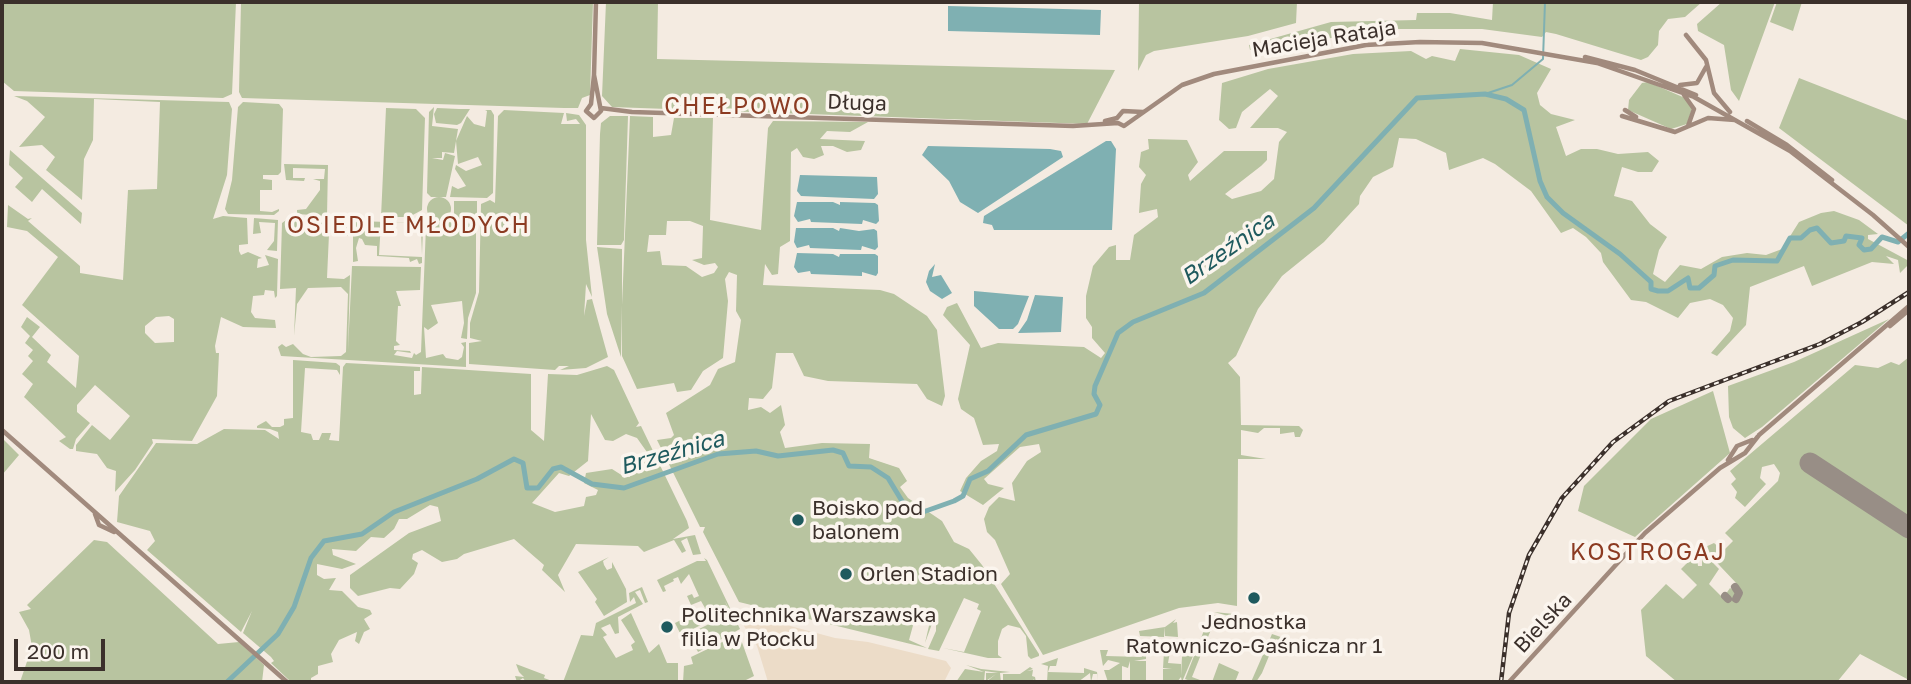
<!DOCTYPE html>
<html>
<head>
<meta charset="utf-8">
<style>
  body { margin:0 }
  #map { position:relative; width:1911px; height:684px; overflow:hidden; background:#f4ebe1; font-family:"Golos Text",sans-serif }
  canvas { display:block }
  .frame { position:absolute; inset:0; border:4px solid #3b302b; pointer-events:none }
  .scale { position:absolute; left:14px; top:639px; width:91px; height:32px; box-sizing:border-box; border:4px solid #3b302b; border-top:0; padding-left:9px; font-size:21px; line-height:24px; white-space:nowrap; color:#3b302b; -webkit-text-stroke:5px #fbf5ee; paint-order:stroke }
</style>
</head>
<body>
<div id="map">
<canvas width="1911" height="684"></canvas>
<div class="frame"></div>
<div class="scale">200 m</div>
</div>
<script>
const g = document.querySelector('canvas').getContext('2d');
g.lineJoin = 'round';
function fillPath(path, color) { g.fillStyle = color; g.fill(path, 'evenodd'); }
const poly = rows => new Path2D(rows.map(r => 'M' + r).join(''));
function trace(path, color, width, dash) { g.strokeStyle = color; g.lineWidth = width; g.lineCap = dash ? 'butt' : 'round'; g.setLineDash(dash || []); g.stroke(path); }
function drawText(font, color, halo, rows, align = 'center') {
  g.font = font + ' "Golos Text",sans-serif'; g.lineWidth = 7; g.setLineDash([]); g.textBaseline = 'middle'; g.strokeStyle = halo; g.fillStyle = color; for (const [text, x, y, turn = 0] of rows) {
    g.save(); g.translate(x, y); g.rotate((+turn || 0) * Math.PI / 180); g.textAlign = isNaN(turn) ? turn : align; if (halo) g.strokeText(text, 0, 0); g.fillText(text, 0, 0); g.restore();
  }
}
const green = poly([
  [2,2,236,2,232,94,223,98,14,91,2,81],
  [241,2,593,2,590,95,582,98,578,108,564,108,242,98,239,92],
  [606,2,658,2,657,59,1115,70,1087,124,612,107,602,96],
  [1139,2,1297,2,1296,23,1248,36,1154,51,1146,55,1138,71],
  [1493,2,1702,2,1685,17,1668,19,1659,31,1658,45,1648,57,1641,60,1556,34,1546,32,1542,37,1482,29,1392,29,1250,50,1249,45,1331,22,1416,20,1417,13,1450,13,1492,20],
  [1722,2,1775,2,1739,101,1731,90,1724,45,1698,31,1697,24],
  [1777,2,1802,2,1793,31,1770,22],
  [1460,49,1519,55,1551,69,1537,93,1540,105,1551,114,1575,120,1556,127,1566,156,1581,149,1597,149,1618,154,1648,152,1659,161,1652,172,1638,172,1622,167,1614,196,1632,201,1650,224,1667,237,1659,250,1653,274,1665,282,1680,265,1701,269,1722,257,1747,253,1766,255,1782,249,1799,222,1821,213,1834,211,1859,220,1878,234,1868,235,1868,239,1909,261,1909,264,1900,273,1898,260,1886,256,1894,264,1872,262,1812,286,1804,266,1750,287,1746,325,1717,356,1711,353,1730,331,1733,318,1723,305,1710,299,1690,303,1678,318,1646,302,1631,300,1603,262,1601,253,1586,237,1573,228,1561,233,1531,191,1495,164,1483,158,1449,170,1446,153,1416,139,1399,138,1393,167,1373,177,1360,196,1359,204,1324,242,1282,276,1258,309,1236,356,1228,363,1240,377,1241,425,1299,426,1303,430,1300,437,1295,437,1294,432,1280,434,1280,428,1264,428,1258,433,1241,430,1241,455,1266,459,1238,459,1237,606,1218,603,1179,608,1043,655,1001,584,1010,574,995,540,987,532,984,519,989,507,999,497,1015,501,1012,483,1027,461,1041,452,1039,444,1020,447,984,479,988,484,1004,488,983,505,960,491,966,478,981,461,997,451,999,444,983,445,974,418,961,409,958,399,970,345,943,315,947,307,957,303,981,348,998,343,1084,347,1101,358,1105,353,1092,338,1092,327,1086,318,1086,296,1093,266,1109,247,1116,245,1116,260,1130,260,1134,235,1158,217,1157,209,1139,213,1141,184,1146,175,1139,167,1141,152,1149,149,1148,139,1187,140,1198,162,1188,175,1190,181,1224,151,1267,151,1267,160,1261,166,1225,194,1232,199,1261,191,1274,179,1279,142,1287,132,1278,128,1250,128,1278,96,1270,89,1242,112,1236,128,1229,129,1219,120,1222,83,1268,69,1353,54,1411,51,1426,59,1432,56,1455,61],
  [1799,78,1909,121,1909,226,1779,128],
  [1648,82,1685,98,1692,109,1687,124,1671,129,1628,110,1629,100,1642,83],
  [14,96,229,102,232,109,227,175,213,219,223,216,247,218,248,244,239,245,239,251,241,255,248,252,262,258,258,259,257,268,269,265,265,255,278,259,277,296,275,298,274,291,265,290,264,295,253,296,251,312,255,318,275,320,276,328,243,327,221,317,215,346,216,353,219,353,217,396,192,441,152,439,153,443,135,470,115,492,116,471,107,468,97,454,76,451,76,445,92,425,110,440,130,416,95,385,77,405,77,412,90,423,76,439,73,449,70,449,59,441,66,437,24,397,33,384,22,374,33,361,28,356,33,350,25,343,30,336,21,327,27,317,40,327,32,337,51,355,47,362,76,388,79,356,22,305,58,257,27,231,7,227,8,205,28,219,32,218,28,221,80,266,80,273,123,280,128,190,157,189,160,102,94,99,93,140,84,159,82,200,46,170,55,157,42,145,19,147,45,117,27,101],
  [169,316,174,319,174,342,155,343,145,333,145,326,156,317],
  [243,102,279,104,283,109,281,172,278,175,263,175,263,179,272,180,272,190,260,190,260,211,272,212,279,209,279,203,279,211,274,215,228,214,225,209,232,180,238,107],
  [434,107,432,126,458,129,454,153,442,152,442,158,432,158,443,160,445,153,455,156,446,197,431,197,427,193,429,112],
  [386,108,416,109,425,118,422,210,409,217,381,217],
  [437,108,459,109,470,109,461,123,457,125,436,123,434,114],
  [485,110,491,110,494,115,493,193,487,198,450,197,452,186,458,189,466,186,455,169,456,165,466,171,482,165,478,157,458,164,456,141,467,116,474,124,485,127,487,111],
  [504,110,564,113,561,124,580,124,576,119,567,121,566,113,579,115,586,125,586,240,592,297,586,284,584,316,587,300,592,299,608,357,586,368,560,370,569,366,559,366,555,370,469,364,469,343,482,341,470,338,470,323,479,292,481,204,490,200,495,203,498,116],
  [610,116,628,116,624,240,621,245,597,245,600,134,601,123],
  [630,116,653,117,653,137,671,135,674,118,713,118,710,220,761,230,768,128,773,121,868,122,850,132,827,131,820,139,865,141,861,150,847,152,833,146,821,146,824,155,814,159,803,157,797,148,791,152,790,241,780,247,778,274,772,275,765,264,763,285,880,290,894,294,927,316,937,330,945,396,942,406,927,399,917,384,828,381,804,376,793,353,776,353,772,388,763,399,749,398,748,410,761,407,770,413,781,405,785,425,780,432,785,448,822,443,870,444,869,458,899,468,907,481,900,487,908,498,942,521,954,542,969,549,982,565,1039,654,1039,656,1031,659,1028,656,1026,636,1020,628,1008,625,1002,629,998,641,998,655,1002,658,988,658,943,648,964,652,981,611,977,609,979,604,964,598,939,651,928,649,936,631,936,622,933,621,925,643,931,617,927,613,917,611,909,640,927,648,739,602,703,532,705,527,700,527,657,440,671,438,674,435,666,413,710,385,718,369,735,362,741,320,736,311,737,275,729,272,725,279,728,301,723,358,703,371,691,390,677,392,674,383,637,389,622,356,622,305,621,357,607,314,597,247,622,249,622,305],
  [667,221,690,221,703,226,702,258,692,260,704,265,715,263,718,267,714,273,702,277,686,266,662,265,660,251,647,252,649,235,666,235],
  [10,150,82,213,81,224,42,189,32,202,15,187,23,178,9,165],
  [284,164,328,165,327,216,297,214,297,210,306,209,320,190,320,181,313,179,324,179,325,169,293,168,293,178,305,178,304,181,286,180],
  '427 209a12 12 0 1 1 24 0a12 12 0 1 1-24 0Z',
  [454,201,477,201,477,218,454,220],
  [254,218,278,220,277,251,267,250,274,241,275,223,259,222,261,233,253,234],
  [289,218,344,220,351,224,349,236,329,234,327,278,344,279,350,275,348,350,352,266,421,267,420,290,396,291,401,306,398,306,396,341,400,345,394,346,394,350,410,351,411,353,397,351,394,355,412,358,414,353,416,355,421,352,426,226,431,221,476,224,476,293,468,318,467,339,461,338,464,323,462,301,431,305,438,323,428,330,424,327,426,358,443,354,446,358,458,360,462,357,464,347,461,343,466,342,466,367,281,356,278,347,282,344,286,347,293,344,303,354,311,357,341,356,346,352,348,294,341,287,308,288,297,304,294,336,296,288,280,289,282,223],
  [356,221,419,223,423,228,422,255,421,230,414,223,381,222,379,255,422,257,422,263,419,264,417,259,410,262,409,258,377,256,377,246,365,245,362,239,359,238,356,248,358,261,353,262,353,225],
  [1889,319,1762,427,1745,438,1733,428,1729,417,1728,386,1794,362],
  [1909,357,1909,680,1860,654,1837,682,1677,682,1646,656,1641,610,1666,584,1683,599,1697,585,1681,569,1693,557,1697,558,1698,566,1702,566,1702,552,1719,569,1709,584,1723,598,1730,588,1733,590,1738,585,1703,548,1714,543,1723,551,1733,541,1725,533,1778,481,1780,473,1774,464,1762,467,1760,478,1766,484,1745,507,1735,498,1737,492,1731,484,1736,479,1730,471,1855,365,1878,368,1891,362,1899,365],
  [293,360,336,363,340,366,340,375,337,370,305,368,301,432,311,434,313,440,319,440,322,433,331,433,329,440,339,441,343,367,346,363,420,367,420,371,414,371,414,395,421,394,422,367,531,374,531,430,544,441,548,374,577,375,607,366,614,370,639,423,636,427,641,426,687,521,689,528,673,539,695,535,701,554,693,555,687,538,681,541,686,551,682,553,674,540,644,552,638,546,576,544,558,575,565,592,542,570,544,565,514,539,464,554,457,559,442,562,422,550,413,554,412,559,418,563,414,574,400,589,390,588,358,596,350,588,350,575,409,533,441,521,438,507,430,505,407,519,399,519,394,529,384,538,371,537,356,551,332,549,333,555,356,564,342,569,317,564,317,575,324,579,336,578,329,590,342,591,358,607,370,610,372,614,364,619,370,629,364,632,359,644,355,641,357,632,339,640,331,654,333,662,318,666,318,674,311,678,311,682,290,681,271,663,274,661,271,657,243,633,252,611,241,632,147,550,155,541,150,531,117,522,119,496,156,443,197,444,224,429,265,430,279,439,278,432,270,429,257,428,257,426,266,421,272,427,280,427,284,425,284,419,293,418],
  [591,414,605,440,613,441,626,434,637,438,649,455,647,462,633,464,628,470,630,477,623,476,612,469,586,473,584,483,598,490,596,495,586,497,584,506,555,512,532,503,559,473,569,476,588,461],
  [1713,391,1730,453,1635,537,1578,511,1584,486,1651,419],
  [2,438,19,455,2,475],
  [94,540,107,542,218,644,239,642,264,665,262,682,20,682,32,647,29,630,19,612,31,609,27,605],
  [609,557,603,561,604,565,607,570,612,568,612,562,626,589,627,602,604,616,595,602,597,599,578,572],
  [704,558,707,560,740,629,698,652,689,634,731,613,725,601,729,611,681,635,675,623,705,608,701,601,691,605,687,596,692,594,694,598,699,596,689,574,681,584,678,577,673,579,674,581,664,586,666,591,663,592,657,580,697,561,706,561],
  [642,587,648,602,645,603,640,590,635,592,643,604,618,617,619,633,615,634,610,624,601,628,607,635,603,637,616,658,633,650,631,645,635,642,621,620,631,613,649,653,659,644,667,663,678,663,678,682,563,682,581,635,593,636,596,623,636,603,634,597,630,602,629,593],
  [1214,612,1234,614,1235,618,1216,617,1192,677,1200,680,1193,682,1185,679,1210,615,1232,617],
  [1176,619,1173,623,1177,622,1178,637,1165,636,1165,627,1164,637,1140,636,1139,631,1165,627],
  [739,634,754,676,742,682,683,682,684,666,693,664,691,657],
  [1272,634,1304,645,1303,648,1276,639,1262,673,1256,682,1251,682],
  [1198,639,1199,642,1182,682,1181,677,1177,682,1163,682,1163,669,1172,669,1163,668,1164,652,1170,652,1168,663,1181,664,1181,676,1182,657,1187,651,1190,655],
  [1100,650,1108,650,1106,656,1142,657,1140,651,1146,651,1146,659,1134,661,1146,661,1146,682,1130,682,1130,661,1128,668,1122,666,1122,682,1108,682,1104,670,1109,670,1120,663,1108,660,1103,666],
  [1058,658,1056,666,1050,666,1048,672,1084,673,1084,668,1097,672,1098,681,1097,674,1093,674,1091,682,1090,673,1078,682,1047,682,1048,666,1041,664],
  [1219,663,1239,672,1235,682,1212,682],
  [516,664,545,675,544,678,555,682,526,682,523,678,517,682,515,676,524,677,519,672],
  [966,665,981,669,1010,672,1000,673,1001,682,986,682,996,674,986,681,986,673,998,673,985,671,984,682,956,682,965,669,984,672],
  [1030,667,1033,669,1027,671,1033,670,1032,676,1035,677,1036,682,1033,679,1034,682,1003,682,1003,674,1020,674]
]);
const plaza = poly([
  [748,618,764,619,835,638,868,642,946,661,951,668,944,682,768,682,757,646,744,626]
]);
const water = poly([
  [948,6,1101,10,1100,35,948,31],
  [1106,141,1111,141,1116,149,1112,230,994,230,992,225,983,223,984,216],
  [928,146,1050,149,1061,151,1063,157,978,213,960,202,949,181,922,155],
  [800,175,877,177,878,194,874,199,801,196,797,191],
  [797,202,833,202,840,205,840,202,875,203,878,205,879,221,876,224,863,220,862,224,811,222,810,219,798,222,794,216],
  [796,228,833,228,839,231,840,228,859,231,874,229,877,231,878,247,875,250,862,246,861,250,810,248,809,245,797,248,794,242],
  [797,253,833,254,839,257,840,254,875,254,878,256,878,273,876,276,862,272,862,276,811,274,810,271,798,273,794,267],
  [935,264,932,277,941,275,952,293,942,299,930,291,926,282,929,271],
  [974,291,1029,296,1018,324,1013,329,999,329,974,306],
  [1035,295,1063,297,1061,332,1018,333,1027,320]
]);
const stream = poly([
  [1485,94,1512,85,1543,59,1545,2]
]);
const river = poly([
  [227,682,278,634,294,607,311,558,324,541,362,534,394,512,477,479,514,459,523,463,527,488,538,488,553,469,561,467,592,484,624,488,718,454,756,451,778,456,833,450,843,453,849,466,871,467,888,478,908,511,923,512,954,501,963,496,970,479,988,471,1026,435,1096,414,1100,405,1094,394,1095,386,1118,333,1133,322,1204,293,1314,208,1417,98,1485,94,1506,99,1524,110,1540,181,1547,197,1563,213,1620,254,1651,282,1651,289,1658,291,1668,291,1688,278,1690,288,1699,288,1714,275,1715,266,1733,260,1777,261,1790,238,1801,238,1810,230,1817,228,1831,243,1844,241,1846,236,1862,238,1859,245,1864,250,1871,249,1882,237,1898,242,1909,233]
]);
const taxiway = poly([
  [1735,587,1739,593,1736,599],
  [1725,596,1728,599]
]);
const runway = poly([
  [1810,463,1909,528]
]);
const secondary = poly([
  [1686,35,1706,60,1714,93,1730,112],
  [1585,57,1635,70,1696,95],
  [594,75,601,111,594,118,586,111,591,104,594,75,596,2],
  [1680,85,1697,83,1706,67],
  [1684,95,1694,109,1688,126],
  [601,108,632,112,1073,126,1118,123,1124,126,1182,85,1214,74,1366,45,1420,42,1482,43,1597,63,1694,97,1790,151,1873,215],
  [1625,110,1636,117],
  [1622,116,1675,132,1708,118,1735,120],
  [1105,121,1117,118,1123,111,1143,112],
  [1747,121,1787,145,1832,180],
  [1873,215,1909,247],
  [1890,326,1909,310],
  [2,430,287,682],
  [1759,435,1909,306],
  [1728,460,1737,446,1752,440],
  [95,514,99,525,114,532],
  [1509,682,1645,533,1720,468,1745,453,1759,435]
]);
const rail = poly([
  [1501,682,1509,613,1529,555,1562,498,1613,442,1669,401,1820,344,1862,322,1909,292]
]);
const markers = [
  [798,520,7,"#1f5a5e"],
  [846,574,7,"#1f5a5e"],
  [1254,598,7,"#1f5a5e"],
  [667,627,7,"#1f5a5e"]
];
const streetNames = [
  ["Macieja Rataja",1324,39,-9],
  ["Długa",857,103,2],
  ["Bielska",1543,623,-47]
];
const poiNames = [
  ["Boisko pod",812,508],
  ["balonem",812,532],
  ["Orlen Stadion",860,574],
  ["Politechnika Warszawska",681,615],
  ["filia w Płocku",681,639],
  ["Jednostka",1254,622,"center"],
  ["Ratowniczo-Gaśnicza nr 1",1254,646,"center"]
];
const neighbourhoodNames = [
  ["CHEŁPOWO",738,107],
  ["OSIEDLE MŁODYCH",409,226],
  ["KOSTROGAJ",1648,553]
];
const waterNames = [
  ["Brzeźnica",1228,249,-35],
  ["Brzeźnica",672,453,-16]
];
fillPath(green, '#b8c4a0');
fillPath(plaza, '#ecdcc8');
fillPath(water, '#7fb0b2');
trace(stream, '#7fb0b2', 2);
trace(river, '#7fb0b2', 5);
trace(taxiway, '#988e86', 8);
trace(runway, '#988e86', 21);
trace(secondary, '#a18a7d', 4.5);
trace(rail, '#3b302b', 4.5);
trace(rail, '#fbf5ee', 2, [5]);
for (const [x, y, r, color] of markers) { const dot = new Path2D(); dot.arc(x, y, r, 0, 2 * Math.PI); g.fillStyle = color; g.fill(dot); trace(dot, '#fbf5ee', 2.5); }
drawText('21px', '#3b302b', '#fbf5ee', streetNames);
drawText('21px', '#3b302b', '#fbf5ee', poiNames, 'left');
g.letterSpacing = '2px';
drawText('23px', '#8c3b22', '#fbf5ee', neighbourhoodNames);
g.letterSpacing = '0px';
drawText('italic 23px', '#1f5a5e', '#fbf5ee', waterNames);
</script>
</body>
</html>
